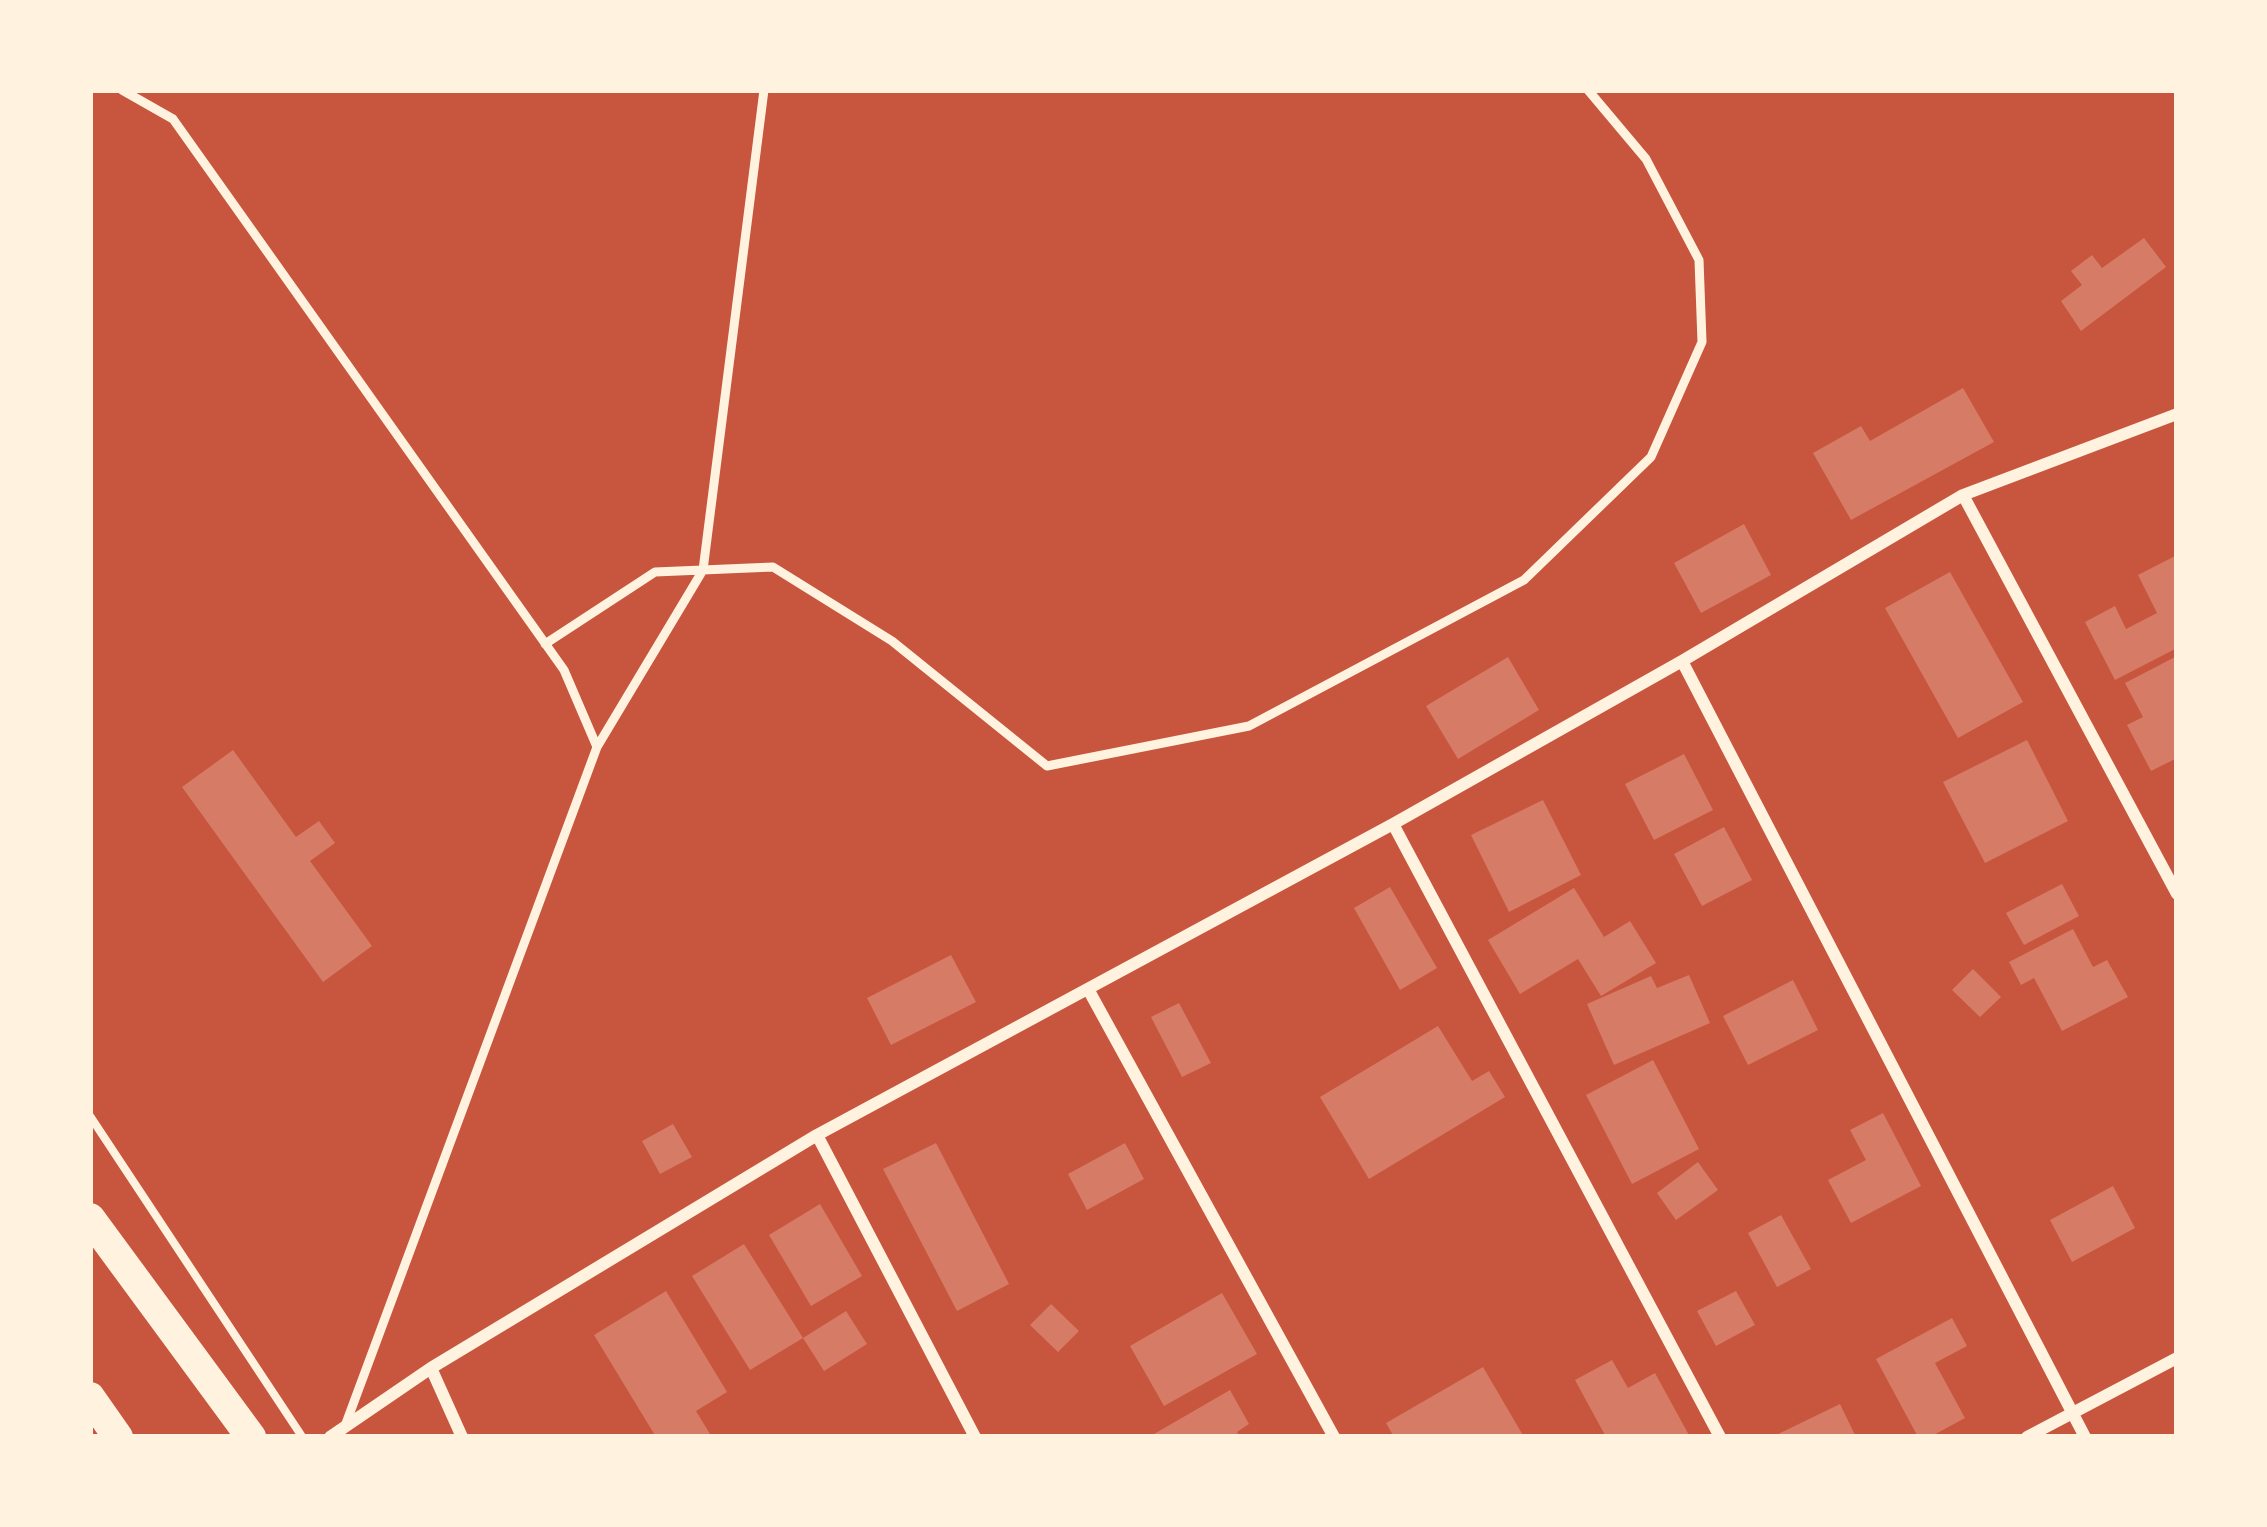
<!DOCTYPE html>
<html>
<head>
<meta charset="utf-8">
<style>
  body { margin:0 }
  #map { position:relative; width:2267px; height:1527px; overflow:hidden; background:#c8553d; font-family:"Alegreya Sans",sans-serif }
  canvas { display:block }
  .frame { position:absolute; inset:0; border:93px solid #fff3e0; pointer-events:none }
</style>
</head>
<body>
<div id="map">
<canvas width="2267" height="1527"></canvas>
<div class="frame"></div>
</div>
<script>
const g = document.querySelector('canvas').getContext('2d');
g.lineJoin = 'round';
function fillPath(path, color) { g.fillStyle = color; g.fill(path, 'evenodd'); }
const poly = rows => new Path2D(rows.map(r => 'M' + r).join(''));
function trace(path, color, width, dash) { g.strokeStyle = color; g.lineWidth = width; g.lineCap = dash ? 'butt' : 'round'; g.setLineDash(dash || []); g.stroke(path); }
const building = poly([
  [2144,238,2166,267,2081,331,2061,301,2082,285,2071,271,2092,255,2102,268],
  [1963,388,1994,442,1851,520,1813,453,1861,426,1870,441],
  [1744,524,1771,575,1701,613,1674,563],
  [2177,555,2177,648,2115,680,2085,622,2115,606,2126,629,2157,613,2138,575],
  [1950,572,2023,702,1958,738,1885,608],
  [2177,656,2177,758,2151,771,2127,725,2143,717,2125,683],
  [1508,657,1539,710,1458,759,1426,706],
  [2027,740,2068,821,1985,863,1943,782],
  [233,750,296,837,319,821,335,843,310,861,372,946,323,982,182,787],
  [1684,754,1713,810,1654,840,1625,784],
  [1543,800,1581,875,1509,912,1471,835],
  [1724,827,1752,880,1702,906,1674,854],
  [2062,884,2079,916,2024,945,2006,913],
  [1390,887,1437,968,1400,990,1354,908],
  [1574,888,1604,937,1630,921,1656,963,1601,996,1578,959,1520,994,1488,940],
  [2073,929,2093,967,2107,960,2128,997,2062,1031,2034,978,2021,985,2009,962],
  [951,955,976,1002,891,1045,867,998],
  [1973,969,2001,997,1980,1017,1952,990],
  [1689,975,1710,1023,1614,1065,1587,1004,1651,976,1657,988],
  [1793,980,1818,1030,1748,1065,1723,1016],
  [1179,1003,1211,1063,1182,1077,1151,1017],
  [1438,1026,1472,1081,1489,1071,1505,1097,1369,1179,1320,1097],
  [1653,1060,1699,1149,1632,1184,1586,1095],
  [1883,1113,1921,1186,1851,1223,1828,1180,1866,1160,1850,1130],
  [673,1124,692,1157,660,1174,642,1141],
  [936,1143,1009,1284,957,1311,883,1169],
  [1125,1143,1144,1179,1087,1210,1068,1174],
  [1698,1162,1718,1190,1676,1220,1657,1193],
  [2113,1186,2135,1228,2072,1262,2050,1220],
  [820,1204,862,1276,811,1306,769,1235],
  [1781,1215,1811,1269,1777,1287,1748,1233],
  [744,1244,803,1338,750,1370,692,1276],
  [666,1291,727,1392,696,1411,710,1434,705,1437,656,1437,594,1335],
  [1736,1291,1755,1325,1716,1346,1697,1311],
  [1222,1293,1257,1354,1164,1406,1130,1346],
  [1051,1304,1079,1331,1058,1352,1030,1325],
  [846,1311,867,1344,824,1371,803,1338],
  [1952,1318,1967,1346,1935,1363,1965,1418,1930,1437,1918,1437,1876,1359],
  [1612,1360,1628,1388,1655,1373,1690,1437,1606,1437,1575,1380],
  [1483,1367,1524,1437,1394,1437,1386,1423],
  [1230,1390,1249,1424,1237,1432,1240,1437,1156,1437,1154,1434],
  [1840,1404,1856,1437,1772,1437]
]);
const path = poly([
  [90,1116,301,1435]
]);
const service = poly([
  [122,90,173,119,564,670,597,747,345,1426],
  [545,644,655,572,773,567,892,641,1047,766,1249,726,1524,580,1651,457,1702,342,1699,260,1646,159,1588,90],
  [597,747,703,570,764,90]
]);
const minor = poly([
  [1963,495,2177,894],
  [1682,661,2085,1437],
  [1393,824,1720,1437],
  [1088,989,1334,1437],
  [817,1135,975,1437],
  [431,1368,462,1437],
  [330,1437,431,1368,817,1135,1393,824,1682,661,1963,495,2177,414],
  [2027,1437,2177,1358]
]);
const primary = poly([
  [90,1218,251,1437],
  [90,1397,118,1437]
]);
fillPath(building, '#d67c66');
trace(path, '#fff3e0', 8);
trace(service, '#fff3e0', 9);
trace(minor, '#fff3e0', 12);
trace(primary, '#fff3e0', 30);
</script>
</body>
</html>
